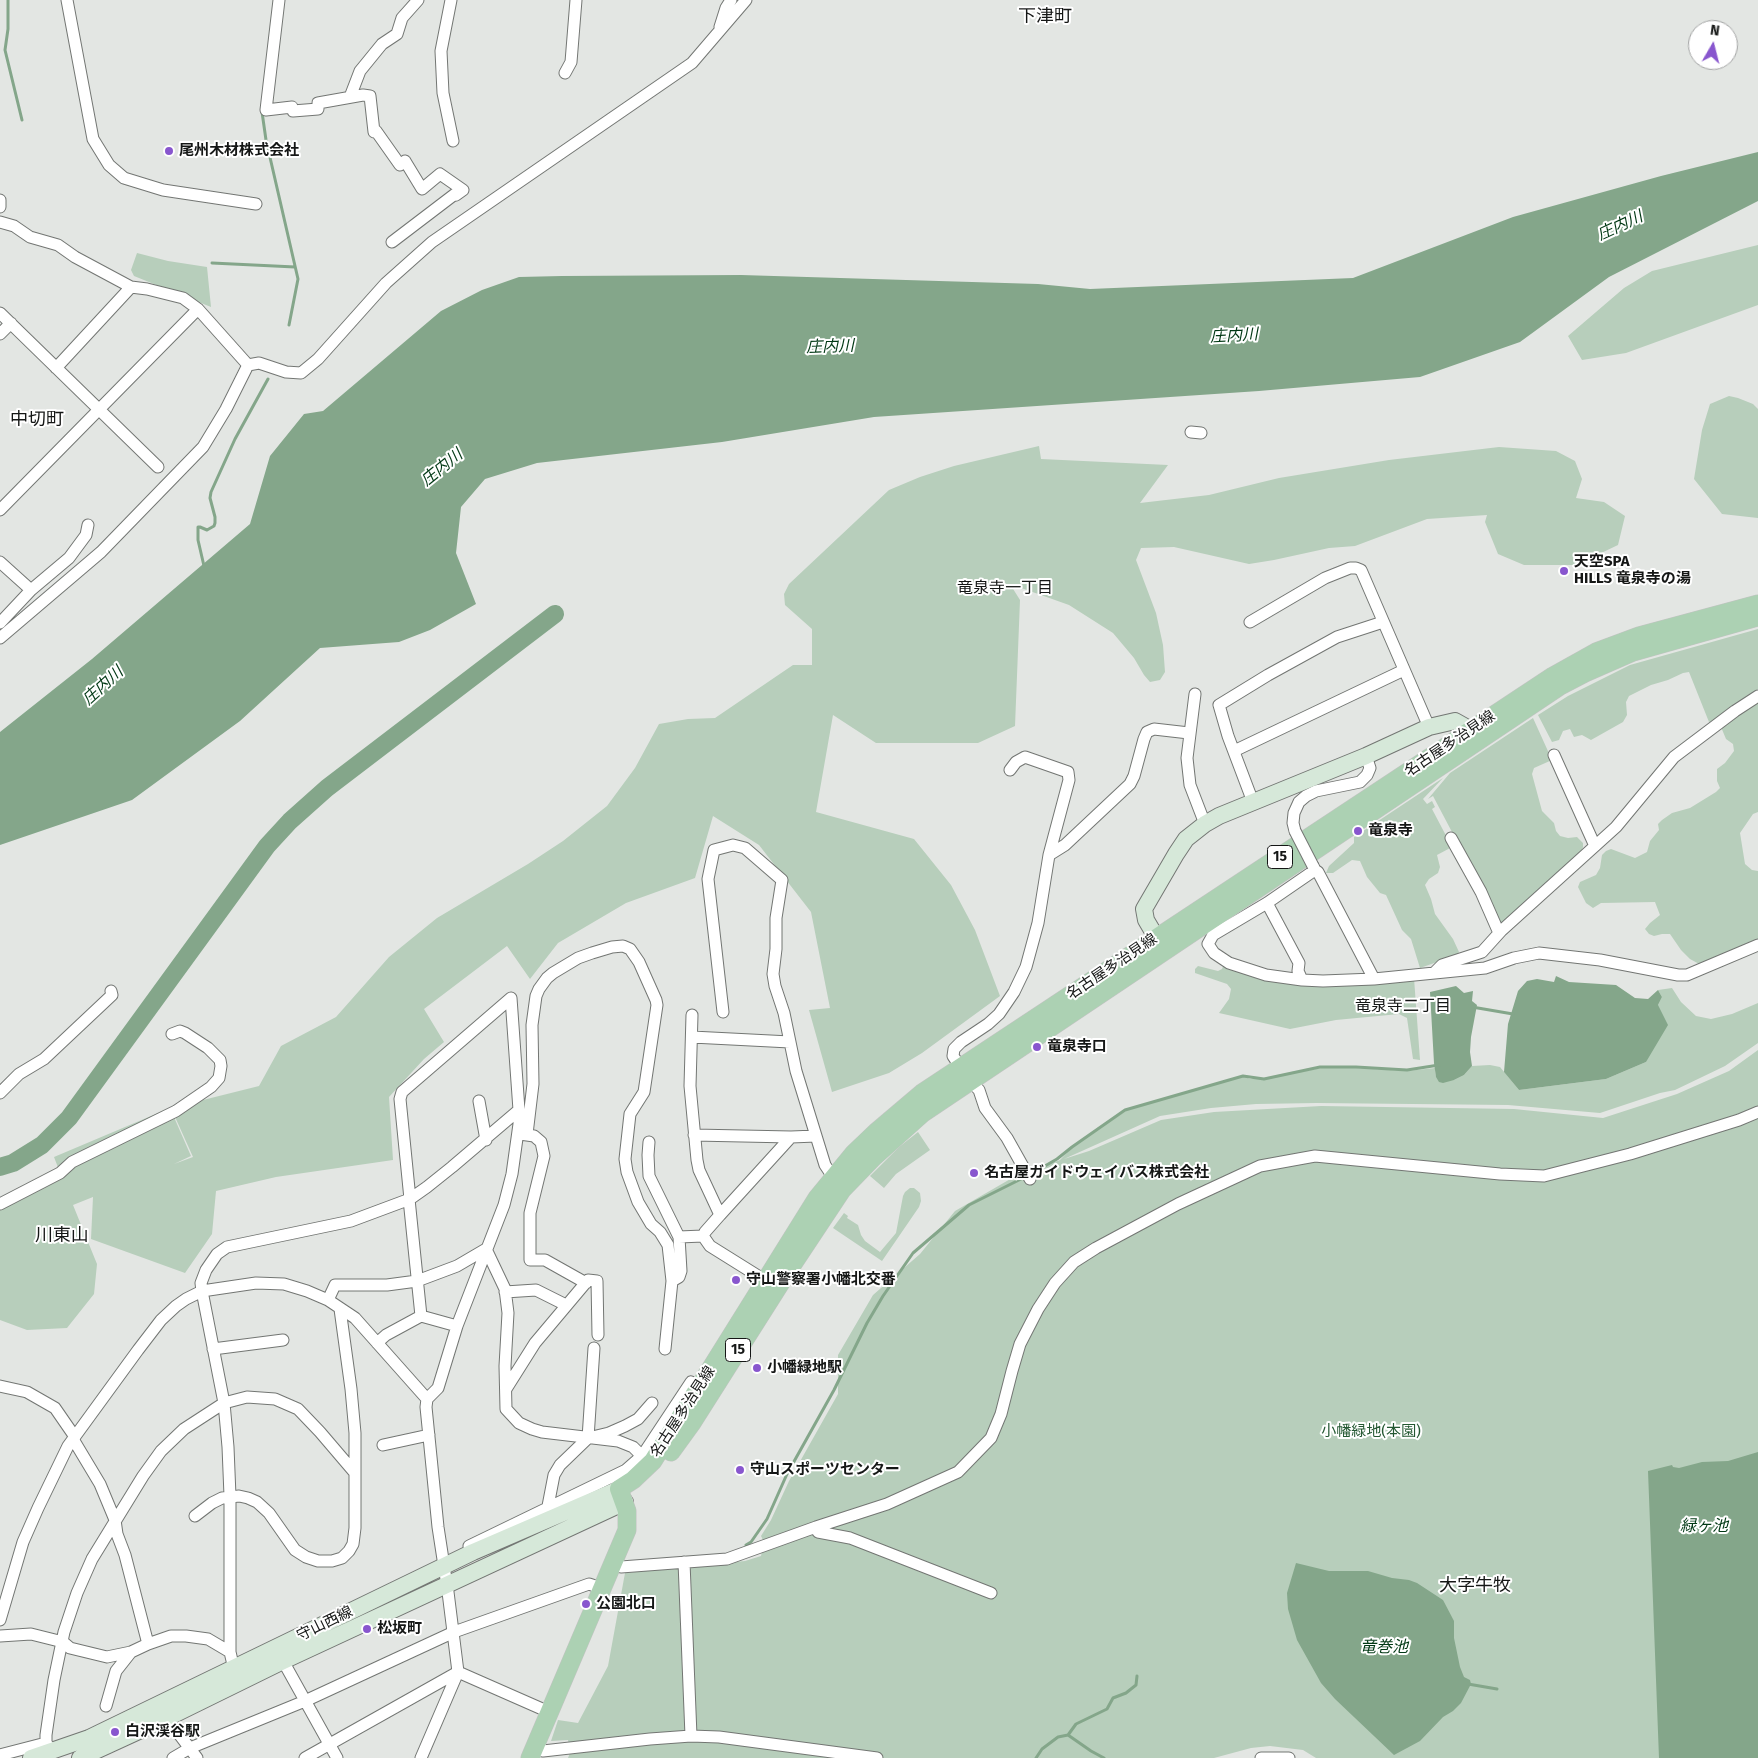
<!DOCTYPE html>
<html>
<head>
<meta charset="utf-8">
<style>
  body { margin:0 }
  #map { position:relative; width:1758px; height:1758px; overflow:hidden; background:#e3e6e3; font-family:"Fira Sans",sans-serif }
  canvas { display:block }
  .north { position:absolute; left:1688px; top:20px; width:50px; height:50px; box-sizing:border-box; background:#fff; border:1px solid #a1a2a2; border-radius:50%; rotate:8deg; font-size:14px; font-weight:700; line-height:20px; text-align:center; color:#151716 }
  .north::after { content:''; display:block; margin:auto; width:18px; height:22px; background:#8856ce; clip-path:polygon(50% 0,100% 100%,50% 72%,0 100%) }
</style>
</head>
<body>
<div id="map">
<canvas width="1758" height="1758"></canvas>
<div class="north">N</div>
</div>
<script>
const g = document.querySelector('canvas').getContext('2d');
g.lineJoin = 'round';
function fillPath(path, color) { g.fillStyle = color; g.fill(path, 'evenodd'); }
const poly = rows => new Path2D(rows.map(r => 'M' + r).join(''));
function trace(path, color, width, dash) { g.strokeStyle = color; g.lineWidth = width; g.lineCap = dash ? 'butt' : 'round'; g.setLineDash(dash || []); g.stroke(path); }
function drawText(font, color, halo, rows, align = 'center') {
  g.font = font + ' "Fira Sans","Noto Sans JP",sans-serif'; g.lineWidth = 4; g.setLineDash([]); g.textBaseline = 'middle'; g.strokeStyle = halo; g.fillStyle = color; for (const [text, x, y, turn = 0] of rows) {
    g.save(); g.translate(x, y); g.rotate((+turn || 0) * Math.PI / 180); g.textAlign = isNaN(turn) ? turn : align; if (halo) g.strokeText(text, 0, 0); g.fillText(text, 0, 0); g.restore();
  }
}
const green = poly([
  [1758,245,1758,305,1626,353,1582,360,1568,336,1624,288,1652,271],
  [137,253,168,261,207,267,211,307,134,276,131,270],
  [1729,396,1738,398,1753,404,1758,409,1758,518,1722,514,1694,479,1702,430,1710,404],
  [1039,446,1041,459,1168,465,1140,503,1209,495,1279,478,1389,460,1499,447,1556,451,1575,461,1582,479,1576,498,1604,502,1625,516,1618,545,1576,565,1524,565,1498,554,1485,522,1487,515,1427,519,1355,546,1329,548,1274,560,1249,564,1174,547,1141,548,1136,560,1156,613,1163,645,1165,672,1160,680,1150,682,1144,675,1134,658,1113,633,1069,605,1010,584,1020,600,1015,726,978,743,876,743,833,715,816,812,914,839,951,885,975,930,1000,996,922,1053,889,1073,832,1092,809,1010,830,1008,811,912,759,845,713,816,695,878,626,903,558,943,530,979,507,946,424,1009,444,1042,424,1059,389,1097,393,1160,276,1177,216,1191,212,1234,185,1273,91,1239,93,1197,73,1205,97,1264,94,1294,67,1328,27,1330,0,1320,0,1199,59,1170,54,1157,170,1108,191,1156,174,1164,193,1157,171,1108,259,1086,281,1046,336,1017,389,957,437,918,528,864,563,841,607,806,635,768,659,724,688,719,715,718,793,665,812,665,812,629,785,605,784,594,789,584,889,490,920,477,954,466],
  [1758,629,1758,689,1713,721,1709,722,1689,672,1683,673,1668,680,1651,685,1629,696,1626,702,1627,715,1623,722,1591,740,1582,735,1574,737,1570,729,1563,731,1559,740,1552,742,1538,715,1568,696,1630,665],
  [1758,701,1758,812,1753,814,1740,833,1745,864,1752,870,1758,871,1758,941,1701,965,1690,959,1681,950,1670,934,1662,934,1654,936,1649,934,1645,929,1650,923,1660,915,1655,902,1601,903,1593,908,1586,903,1578,887,1580,882,1596,875,1600,868,1602,855,1606,851,1611,849,1635,858,1647,852,1650,841,1659,830,1658,824,1662,820,1672,813,1690,808,1716,792,1720,788,1717,781,1717,769,1725,763,1734,751,1733,744,1726,739,1721,727],
  [1533,718,1552,760,1534,768,1532,774,1542,811,1554,823,1556,831,1560,836,1568,838,1577,837,1583,843,1583,847,1580,855,1501,925,1433,796,1428,799,1450,773],
  [1443,778,1423,799,1427,804,1432,801,1435,807,1432,809,1452,847,1437,855,1440,867,1438,873,1429,879,1425,885,1431,899,1435,914,1453,939,1459,952,1457,955,1420,968,1411,939,1402,930,1386,895,1380,893,1367,877,1360,861,1352,860,1333,873,1326,873,1329,866,1354,843,1354,837],
  [1224,964,1247,975,1414,978,1420,1060,1413,1059,1407,1018,1399,1014,1336,1020,1290,1029,1219,1013,1229,999,1231,989,1227,984,1195,973,1195,969,1198,966,1218,971,1222,969],
  [1672,988,1681,1002,1696,1016,1711,1019,1732,1014,1758,1003,1758,1043,1725,1066,1675,1090,1660,1093,1600,1113,1508,1105,1317,1103,1256,1104,1211,1108,1160,1116,1064,1159,1089,1151,1161,1120,1214,1112,1321,1106,1514,1109,1603,1118,1677,1094,1729,1071,1758,1050,1758,1758,1316,1758,1303,1750,1270,1746,1251,1748,1214,1758,568,1758,570,1753,568,1740,551,1741,558,1720,578,1723,608,1666,625,1573,745,1561,761,1556,764,1542,761,1536,771,1520,789,1481,838,1394,838,1355,873,1295,920,1254,955,1211,1019,1174,1060,1160,1074,1145,1127,1110,1243,1076,1250,1079,1265,1079,1321,1068,1356,1068,1407,1071,1435,1068,1436,1077,1454,1080,1464,1075,1472,1066,1490,1065,1500,1067,1519,1090,1606,1079,1646,1062,1658,1005,1662,997,1658,990],
  [918,1132,930,1150,896,1174,884,1188,870,1176,899,1147],
  [910,1188,914,1188,920,1193,921,1201,919,1207,882,1261,833,1228,844,1213,848,1216,847,1218,858,1225,861,1235,865,1241,880,1252,896,1233,903,1196,905,1192]
]);
const water = poly([
  [1758,152,1758,201,1609,277,1520,342,1420,377,1259,391,874,417,722,442,537,463,485,479,461,507,456,553,476,604,430,630,399,642,320,648,240,721,132,800,0,845,0,732,92,659,250,524,270,456,304,414,323,411,441,311,482,290,519,277,562,276,741,275,1038,284,1090,289,1353,278,1513,217,1661,176],
  [1556,976,1569,982,1616,985,1635,998,1648,999,1658,990,1662,997,1658,1005,1668,1025,1646,1062,1606,1079,1519,1090,1504,1072,1508,1024,1518,991,1527,981,1537,979,1554,982],
  [1456,986,1464,993,1473,991,1472,1001,1477,1005,1471,1037,1470,1052,1472,1066,1464,1075,1454,1080,1443,1083,1439,1082,1436,1077,1434,1063,1430,992],
  [1758,1452,1758,1758,1659,1758,1648,1471,1672,1465,1673,1467,1679,1468,1702,1462,1728,1461],
  [1296,1563,1329,1571,1368,1571,1392,1578,1409,1580,1417,1583,1443,1600,1454,1621,1454,1638,1460,1667,1464,1677,1470,1680,1471,1684,1461,1703,1453,1711,1443,1717,1420,1741,1394,1755,1335,1699,1321,1683,1297,1640,1288,1609,1287,1593]
]);
const stream = poly([
  [8,0,8,29,5,50,22,120],
  [262,112,266,140,298,279,289,325],
  [212,263,295,267],
  [204,566,198,540,198,527,200,527,207,530,214,526,215,523,215,517,210,498,211,492,235,439,268,379],
  [1472,1007,1513,1014],
  [1031,1174,1057,1159,1072,1147,1125,1110,1243,1076,1264,1079,1320,1067,1356,1067,1407,1070,1439,1065],
  [746,1545,751,1542,767,1519,787,1474,834,1390,867,1323,883,1296,913,1253,969,1205,1025,1177],
  [1468,1684,1497,1689],
  [1068,1735,1091,1751,1104,1758],
  [1036,1758,1042,1749,1058,1737,1068,1735,1076,1724,1107,1709,1113,1698,1126,1693,1136,1685,1137,1676]
]);
const river = poly([
  [0,1167,13,1163,42,1145,69,1118,267,846,290,821,327,788,555,614]
]);
const street = poly([
  [67,0,93,139,109,165,124,178,163,190,256,204],
  [279,0,266,110,292,107,293,111,318,109,318,103,363,95,370,96,374,132,376,131,400,165,405,161,422,189,440,174,463,190,456,195,455,194,392,242],
  [451,0,441,51,443,93,453,141],
  [720,27,726,8,731,0],
  [565,73,571,62,576,0],
  [350,97,360,71,382,44,397,34,402,18,418,0],
  [0,200,0,207],
  [0,222,14,226,30,237,58,245,75,257,131,287,147,289,183,298,198,309,248,365],
  [0,313,158,467],
  [0,334,11,323],
  [56,368,131,287],
  [1191,432,1201,433],
  [0,510,198,309],
  [0,562,31,590,0,623],
  [31,590,69,558,86,535,88,525],
  [1250,622,1325,578,1350,568,1356,568,1361,570,1429,727],
  [0,638,101,552,203,447,226,409,248,365,259,363,286,372,301,373,318,359,386,283,432,242,692,63,746,0],
  [1195,694,1187,758,1190,785,1205,824],
  [1234,751,1404,670],
  [1554,755,1595,846],
  [1010,770,1016,762,1025,757,1068,772,1069,780,1049,855,1038,923,1026,967,1014,992,999,1014,988,1024,961,1042,954,1049,953,1056,970,1081,979,1090,985,1108,1007,1138,1030,1179],
  [1253,802,1228,736,1219,705,1268,675,1337,637,1383,622],
  [1295,831,1293,823,1294,813,1299,802,1306,796,1316,791,1360,782,1367,775,1370,768,1366,756],
  [1451,838,1481,892,1499,933],
  [1049,855,1065,845,1130,784,1134,776,1144,739,1147,732,1154,729,1189,733],
  [1313,866,1315,870,1318,872,1374,979],
  [1315,870,1267,903,1213,935,1208,944,1214,953,1229,963,1266,975,1302,980,1323,981,1374,979,1485,968,1514,958,1539,953,1600,960,1678,975,1687,975,1758,945],
  [1267,903,1299,963,1298,971,1302,980],
  [1434,973,1442,965,1482,952,1501,931,1616,827,1674,757,1735,711,1758,696],
  [723,1012,708,879,714,850,733,845,745,848,782,880,776,918,776,949,773,974,775,986,784,1013,796,1071,825,1165,837,1183],
  [692,1015,690,1086,697,1160,699,1170,720,1215,705,1232,703,1236,710,1246,766,1281],
  [692,1037,790,1042],
  [0,1093,19,1074,44,1059,112,995,111,991],
  [479,1101,486,1140],
  [520,1134,534,1136,541,1142,544,1156,530,1213,530,1260,545,1260,586,1283],
  [527,1134,533,1084,532,1025,536,996,539,989,547,978,553,973,578,958,592,953,612,947,623,946,630,949,639,962,656,1000,657,1005,644,1092,630,1114,625,1159,627,1172,638,1202,651,1224,660,1232,668,1245,672,1281,665,1349],
  [694,1135,791,1137],
  [649,1142,648,1155,649,1176,679,1237,681,1271,679,1277,672,1281],
  [409,1199,421,1316,457,1326],
  [410,1199,400,1099,402,1092,511,998,519,1110,519,1124,512,1174,504,1205,457,1326,438,1388,427,1399,426,1407,438,1527,448,1592,458,1672,421,1758],
  [0,1204,60,1173,72,1162,176,1111,211,1087,219,1078,221,1066,220,1060,208,1048,185,1033,180,1031,172,1034],
  [720,1215,791,1137,816,1136],
  [679,1237,703,1236],
  [486,1249,505,1289,508,1313,505,1366,506,1409,519,1423,532,1429,542,1432,618,1441,633,1447,642,1456],
  [505,1292,536,1290,566,1305],
  [328,1300,335,1285,387,1285,417,1281,457,1266,486,1249],
  [377,1343,386,1335,421,1316],
  [213,1349,283,1340],
  [0,1386,27,1392,55,1408,75,1437],
  [506,1389,535,1343,588,1280,597,1281,598,1335],
  [588,1438,594,1348],
  [73,1439,100,1484,115,1520,117,1534,125,1555,148,1644],
  [383,1445,429,1435],
  [548,1506,554,1475,560,1465,588,1438,609,1433,625,1426,638,1419,652,1403],
  [195,1516,212,1503,222,1498,239,1496,248,1498,257,1502,269,1513,295,1550,306,1557,318,1561,332,1561,342,1558,349,1551,353,1544,355,1528,355,1473],
  [818,1532,850,1538,991,1593],
  [469,1546,626,1470,642,1456,691,1382,700,1386],
  [684,1562,691,1736],
  [612,1565,621,1567,727,1559,816,1527,887,1504,958,1472,991,1438,1001,1414,1012,1371,1020,1344,1038,1309,1055,1283,1074,1262,1096,1248,1178,1204,1260,1166,1315,1156,1500,1174,1544,1176,1630,1154,1739,1120,1758,1112],
  [0,1620,23,1542,38,1508,68,1446,138,1350,161,1320,176,1306,186,1299,202,1291,256,1283,284,1284,307,1291,328,1300,355,1318,427,1399],
  [0,1636,31,1634,63,1642,70,1648,107,1657,131,1652,148,1644,171,1636,186,1636,208,1639,230,1652],
  [283,1661,337,1758],
  [234,1669,230,1652,230,1496,228,1447,224,1403,202,1291,201,1283,206,1270,217,1254,227,1247,351,1221,410,1199,427,1187,452,1167,519,1110],
  [106,1706,116,1671,131,1652],
  [167,1718,197,1758],
  [534,1748,543,1751,650,1739,691,1736,719,1737,877,1758],
  [53,1751,46,1743,46,1735,54,1680,64,1632,77,1593,92,1559,143,1476,161,1451,184,1429,224,1403,247,1397,275,1399,298,1409,320,1432,355,1473,355,1433,351,1389,340,1309],
  [0,1755,46,1743],
  [173,1758,190,1748,305,1701,454,1632,589,1584,601,1588],
  [305,1758,458,1672,549,1712],
  [1261,1758,1289,1758]
]);
const secondary = poly([
  [1166,947,1156,937,1146,920,1144,909,1176,854,1186,839,1205,824,1219,816,1366,756,1429,727,1455,721,1471,730],
  [31,1758,89,1738,473,1552,619,1489],
  [80,1758,167,1718,283,1661,625,1502]
]);
const primary = poly([
  [671,1452,692,1423,789,1270,842,1190,874,1157,923,1113,1560,686,1585,673,1633,652,1758,617],
  [530,1758,627,1530,627,1511,619,1489,633,1480,653,1461,817,1198,854,1153,876,1132,922,1093,1553,676,1596,652,1639,636,1758,604]
]);
const streetBridge = poly([
  [1295,831,1313,866]
]);
const markers = [
  [169,151,5,"#8856ce"],
  [1564,571,5,"#8856ce"],
  [1358,831,5,"#8856ce"],
  [1037,1047,5,"#8856ce"],
  [974,1173,5,"#8856ce"],
  [736,1280,5,"#8856ce"],
  [757,1368,5,"#8856ce"],
  [740,1470,5,"#8856ce"],
  [586,1604,5,"#8856ce"],
  [367,1629,5,"#8856ce"],
  [115,1732,5,"#8856ce"]
];
const shields = [
  [1280,857,25],
  [738,1350,25]
];
const shieldNames = [
  ["15",1280,857],
  ["15",738,1350]
];
const poiNames = [
  ["尾州木材株式会社",179,151],
  ["天空SPA",1574,562],
  ["HILLS 竜泉寺の湯",1574,579],
  ["竜泉寺",1368,831],
  ["竜泉寺口",1047,1047],
  ["名古屋ガイドウェイバス株式会社",984,1173],
  ["守山警察署小幡北交番",746,1280],
  ["小幡緑地駅",767,1368],
  ["守山スポーツセンター",750,1470],
  ["公園北口",596,1604],
  ["松坂町",377,1629],
  ["白沢渓谷駅",125,1732]
];
const streetNames = [
  ["名古屋多治見線",1450,744,-34],
  ["名古屋多治見線",1112,967,-34],
  ["名古屋多治見線",683,1412,-57],
  ["守山西線",325,1624,-26]
];
const parkNames = [
  ["小幡緑地(本園)",1371,1432]
];
const waterNames = [
  ["庄内川",1620,226,-25],
  ["庄内川",1234,336,-3],
  ["庄内川",830,347,-2],
  ["庄内川",442,468,-39],
  ["庄内川",103,686,-42],
  ["緑ヶ池",1704,1527],
  ["竜巻池",1384,1648]
];
const neighbourhoodNames = [
  ["竜泉寺一丁目",1005,589],
  ["竜泉寺二丁目",1403,1007]
];
const quarterNames = [
  ["下津町",1045,17],
  ["中切町",37,420],
  ["川東山",62,1236],
  ["大字牛牧",1475,1586]
];
fillPath(green, '#b7cebb');
fillPath(water, '#84a68a');
trace(stream, '#84a68a', 3);
trace(river, '#84a68a', 18);
trace(street, '#737673', 13);
trace(secondary, '#737673', 18);
trace(primary, '#c2c3c2', 19);
trace(street, '#fff', 11);
trace(secondary, '#d6e8d9', 16);
trace(primary, '#acd1b3', 18);
trace(streetBridge, '#737673', 13, []);
trace(streetBridge, '#fff', 11);
for (const [x, y, r, color] of markers) { const dot = new Path2D(); dot.arc(x, y, r, 0, 2 * Math.PI); g.fillStyle = color; g.fill(dot); trace(dot, '#fff', 2); }
for (const [x, y, w] of shields) { const box = new Path2D(); box.roundRect(x - w / 2, y - 11.5, w, 23, 4); g.fillStyle = '#fff'; g.fill(box); trace(box, '#151716', 1); }
drawText('bold 14px', '#151716', null, shieldNames);
drawText('bold 15px', '#151716', '#fff', poiNames, 'left');
drawText('15px', '#151716', '#fff', streetNames);
drawText('15px', '#245832', '#fff', parkNames);
drawText('italic 16px', '#003814', '#fff', waterNames);
drawText('16px', '#151716', '#fff', neighbourhoodNames);
drawText('18px', '#151716', '#fff', quarterNames);
</script>
</body>
</html>
